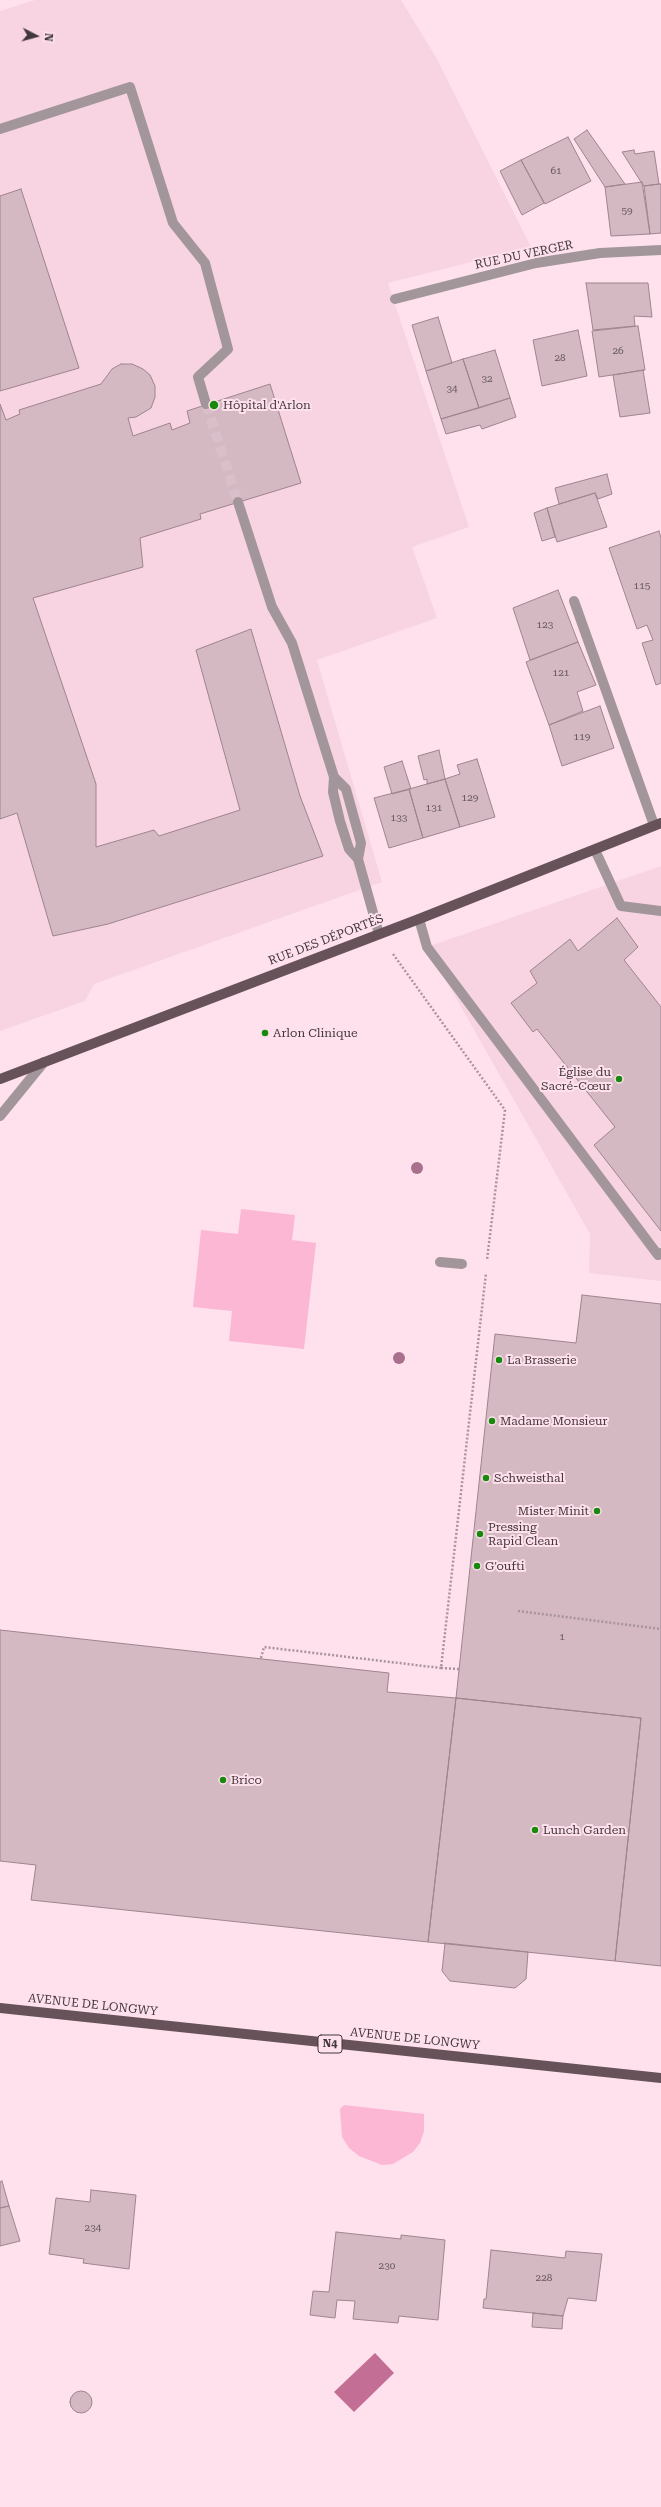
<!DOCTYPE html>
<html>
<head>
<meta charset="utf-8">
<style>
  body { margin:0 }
  #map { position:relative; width:661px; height:2507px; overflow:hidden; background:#fee1ec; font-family:"Roboto Serif",serif }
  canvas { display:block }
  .north { position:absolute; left:16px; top:16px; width:40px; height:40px; -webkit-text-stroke:3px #fee1ec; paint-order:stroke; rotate:96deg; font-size:11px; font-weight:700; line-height:16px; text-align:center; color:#42373b }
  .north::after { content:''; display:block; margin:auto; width:14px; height:18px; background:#42373b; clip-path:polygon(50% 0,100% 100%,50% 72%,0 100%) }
</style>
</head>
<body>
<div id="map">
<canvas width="661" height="2507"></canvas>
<div class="north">N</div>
</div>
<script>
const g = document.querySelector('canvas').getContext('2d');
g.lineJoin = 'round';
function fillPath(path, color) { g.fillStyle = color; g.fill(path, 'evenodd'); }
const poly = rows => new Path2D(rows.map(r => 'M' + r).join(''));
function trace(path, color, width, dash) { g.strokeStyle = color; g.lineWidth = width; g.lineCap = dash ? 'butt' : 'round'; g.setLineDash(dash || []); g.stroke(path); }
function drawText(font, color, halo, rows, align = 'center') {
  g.font = font + ' "Roboto Serif",serif'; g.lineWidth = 4; g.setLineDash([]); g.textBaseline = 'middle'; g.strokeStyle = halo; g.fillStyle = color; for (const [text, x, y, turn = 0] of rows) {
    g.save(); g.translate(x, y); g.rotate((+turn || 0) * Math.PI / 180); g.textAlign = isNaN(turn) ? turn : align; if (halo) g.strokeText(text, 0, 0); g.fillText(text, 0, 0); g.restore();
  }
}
const built = poly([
  [35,0,401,0,437,59,531,247,388,283,469,527,412,547,437,618,317,660,382,882,94,984,85,1001,0,1031,0,11],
  [661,866,661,1281,589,1273,590,1234,427,947]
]);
const green = poly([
  [241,1209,295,1215,292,1240,316,1243,304,1349,229,1341,232,1311,193,1307,201,1230,238,1234],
  [344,2105,424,2114,424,2131,420,2143,413,2152,393,2164,382,2165,359,2156,349,2148,342,2137,340,2109]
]);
const water = poly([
  [375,2353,394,2373,354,2412,334,2392]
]);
const building = poly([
  [587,130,625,184,605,187,574,139,587,130],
  [568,137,591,181,545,204,521,160,568,137],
  [634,150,635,154,654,151,659,184,644,186,641,182,622,152,634,150],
  [521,160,544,203,522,215,500,171,521,160],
  [642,182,650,234,611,236,605,187,642,182],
  [659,184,661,184,661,233,650,234,644,186,659,184],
  [21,189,79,368,0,391,0,196,21,189],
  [586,283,648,283,652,317,634,316,635,326,593,330,586,283],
  [438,317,452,363,426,371,412,325,438,317],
  [638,326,645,370,599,377,592,331,638,326],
  [578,330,587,376,542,386,533,340,578,330],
  [495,350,510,398,479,408,463,359,495,350],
  [463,359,479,408,441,419,426,371,463,359],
  [121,364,132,364,143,369,150,375,155,386,155,397,151,408,136,417,128,418,133,436,170,423,172,430,190,423,187,411,270,384,301,483,200,514,201,519,140,538,143,567,33,598,96,784,96,847,154,830,159,836,240,810,196,650,251,629,300,796,323,856,108,924,53,936,17,813,0,819,0,404,6,420,20,414,19,410,101,384,112,369,121,364],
  [643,370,650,413,620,417,613,375,643,370],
  [510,398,516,417,482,429,480,425,446,434,441,419,510,398],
  [607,474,612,494,598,499,595,493,559,504,555,488,607,474],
  [595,493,607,527,557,542,547,508,595,493],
  [547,508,555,537,542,541,534,513,547,508],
  [659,531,661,538,661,683,656,685,642,643,653,640,647,625,637,629,609,548,659,531],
  [558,590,578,642,530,660,513,608,558,590],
  [578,642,596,685,577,692,583,711,549,725,526,662,578,642],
  [600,706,614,748,562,766,549,725,600,706],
  [439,750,445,779,427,784,427,779,424,780,418,756,439,750],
  [477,759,495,817,460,827,445,779,460,774,457,765,477,759],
  [402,761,411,789,392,794,384,767,402,761],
  [445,779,460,827,423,838,409,789,445,779],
  [409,789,423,838,389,848,374,798,409,789],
  [617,918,638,947,624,960,661,1007,661,1231,594,1145,615,1127,537,1029,533,1032,511,1003,537,983,530,971,570,939,578,951,617,918],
  [582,1295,661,1304,661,1966,615,1961,641,1718,456,1698,495,1334,576,1343,582,1295],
  [0,1630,389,1673,387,1692,456,1698,428,1942,31,1900,36,1865,0,1861,0,1630],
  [456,1698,641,1718,615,1961,428,1942,456,1698],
  [445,1943,528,1952,526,1979,515,1988,450,1981,442,1971,445,1943],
  [2,2181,9,2206,0,2208,0,2182,2,2181],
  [91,2190,136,2195,129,2269,83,2263,84,2259,49,2254,56,2198,90,2202,91,2190],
  [9,2206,20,2241,0,2246,0,2208,9,2206],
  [336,2232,401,2239,401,2235,445,2240,438,2320,399,2316,398,2323,353,2319,355,2301,337,2300,335,2318,310,2315,313,2291,329,2292,336,2232],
  [491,2250,565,2258,566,2251,602,2254,596,2301,568,2298,563,2316,483,2308,484,2299,486,2299,491,2250],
  [533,2313,563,2316,562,2329,532,2327,533,2313],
  '70 2402a11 11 0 1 1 22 0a11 11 0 1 1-22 0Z'
]);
const minorTunnel = poly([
  [206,404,238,502]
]);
const path = poly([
  [393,954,505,1110,487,1260],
  [518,1611,661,1629],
  [261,1658,264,1647,441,1668],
  [459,1669,441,1668,486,1273]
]);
const minor = poly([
  [0,129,130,87,173,223,205,263,228,349,198,377,206,404],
  [395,299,536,263,600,253,661,250],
  [238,502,272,607,292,643,334,777,346,789,361,843,358,859,379,934],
  [574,601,654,825],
  [334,777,333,792,340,821,349,849,358,859],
  [595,850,621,906,661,911],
  [419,919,427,947,658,1255,661,1253],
  [0,1116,44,1062],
  [440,1262,462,1264]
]);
const major = poly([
  [0,1079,419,919,661,823],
  [0,2008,661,2078]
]);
const trees = [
  [417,1168],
  [399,1358]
];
const markers = [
  [214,405,5,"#178a0e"],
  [265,1033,4,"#178a0e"],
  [619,1079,4,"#178a0e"],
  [499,1360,4,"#178a0e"],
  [492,1421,4,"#178a0e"],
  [486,1478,4,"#178a0e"],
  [597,1511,4,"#178a0e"],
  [480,1534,4,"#178a0e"],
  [477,1566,4,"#178a0e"],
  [223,1780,4,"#178a0e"],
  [535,1830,4,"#178a0e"]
];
const numberNames = [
  ["61",556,171],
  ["59",627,211],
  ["26",618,351],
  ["28",560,358],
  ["32",487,379],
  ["34",452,389],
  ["115",642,586],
  ["123",545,625],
  ["121",561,673],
  ["119",582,737],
  ["129",470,798],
  ["131",434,808],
  ["133",399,818],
  ["1",562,1637],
  ["234",93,2228],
  ["230",387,2266],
  ["228",544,2278]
];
const shields = [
  [330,2044,24]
];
const shieldNames = [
  ["N4",330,2044]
];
const streetNames = [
  ["RUE DU VERGER",524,255,-12],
  ["RUE DES DÉPORTÉS",326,940,-21],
  ["AVENUE DE LONGWY",93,2005,6],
  ["AVENUE DE LONGWY",415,2039,6]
];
const poiNames = [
  ["Hôpital d'Arlon",223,405],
  ["Arlon Clinique",273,1033],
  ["Église du",611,1072,"right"],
  ["Sacré-Cœur",611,1086,"right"],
  ["La Brasserie",507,1360],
  ["Madame Monsieur",500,1421],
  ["Schweisthal",494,1478],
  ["Mister Minit",589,1511,"right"],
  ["Pressing",488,1527],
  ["Rapid Clean",488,1541],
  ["G'oufti",485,1566],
  ["Brico",231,1780],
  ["Lunch Garden",543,1830]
];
fillPath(built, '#f8d4e3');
fillPath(green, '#fcb7d4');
fillPath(water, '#c36e94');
fillPath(building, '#d4b9c3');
trace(building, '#9e848e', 1);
trace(minorTunnel, '#d8bfc9', 10, [10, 5]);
trace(path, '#a9949c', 2.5, [2, 2]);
trace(minor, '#a2969b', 10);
trace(major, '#67525a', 10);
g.fillStyle = '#a8708c';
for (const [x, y] of trees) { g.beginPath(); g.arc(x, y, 6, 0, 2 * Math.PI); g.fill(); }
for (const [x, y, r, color] of markers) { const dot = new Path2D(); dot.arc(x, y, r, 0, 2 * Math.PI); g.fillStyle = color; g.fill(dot); trace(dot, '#fee1ec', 1.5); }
drawText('10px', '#66585d', null, numberNames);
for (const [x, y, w] of shields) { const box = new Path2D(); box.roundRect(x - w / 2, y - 9, w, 18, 3); g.fillStyle = '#fee1ec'; g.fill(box); trace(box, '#42373b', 1); }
drawText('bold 11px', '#42373b', null, shieldNames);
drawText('12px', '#42373b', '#fee1ec', streetNames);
drawText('12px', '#42373b', '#fee1ec', poiNames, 'left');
</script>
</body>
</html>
